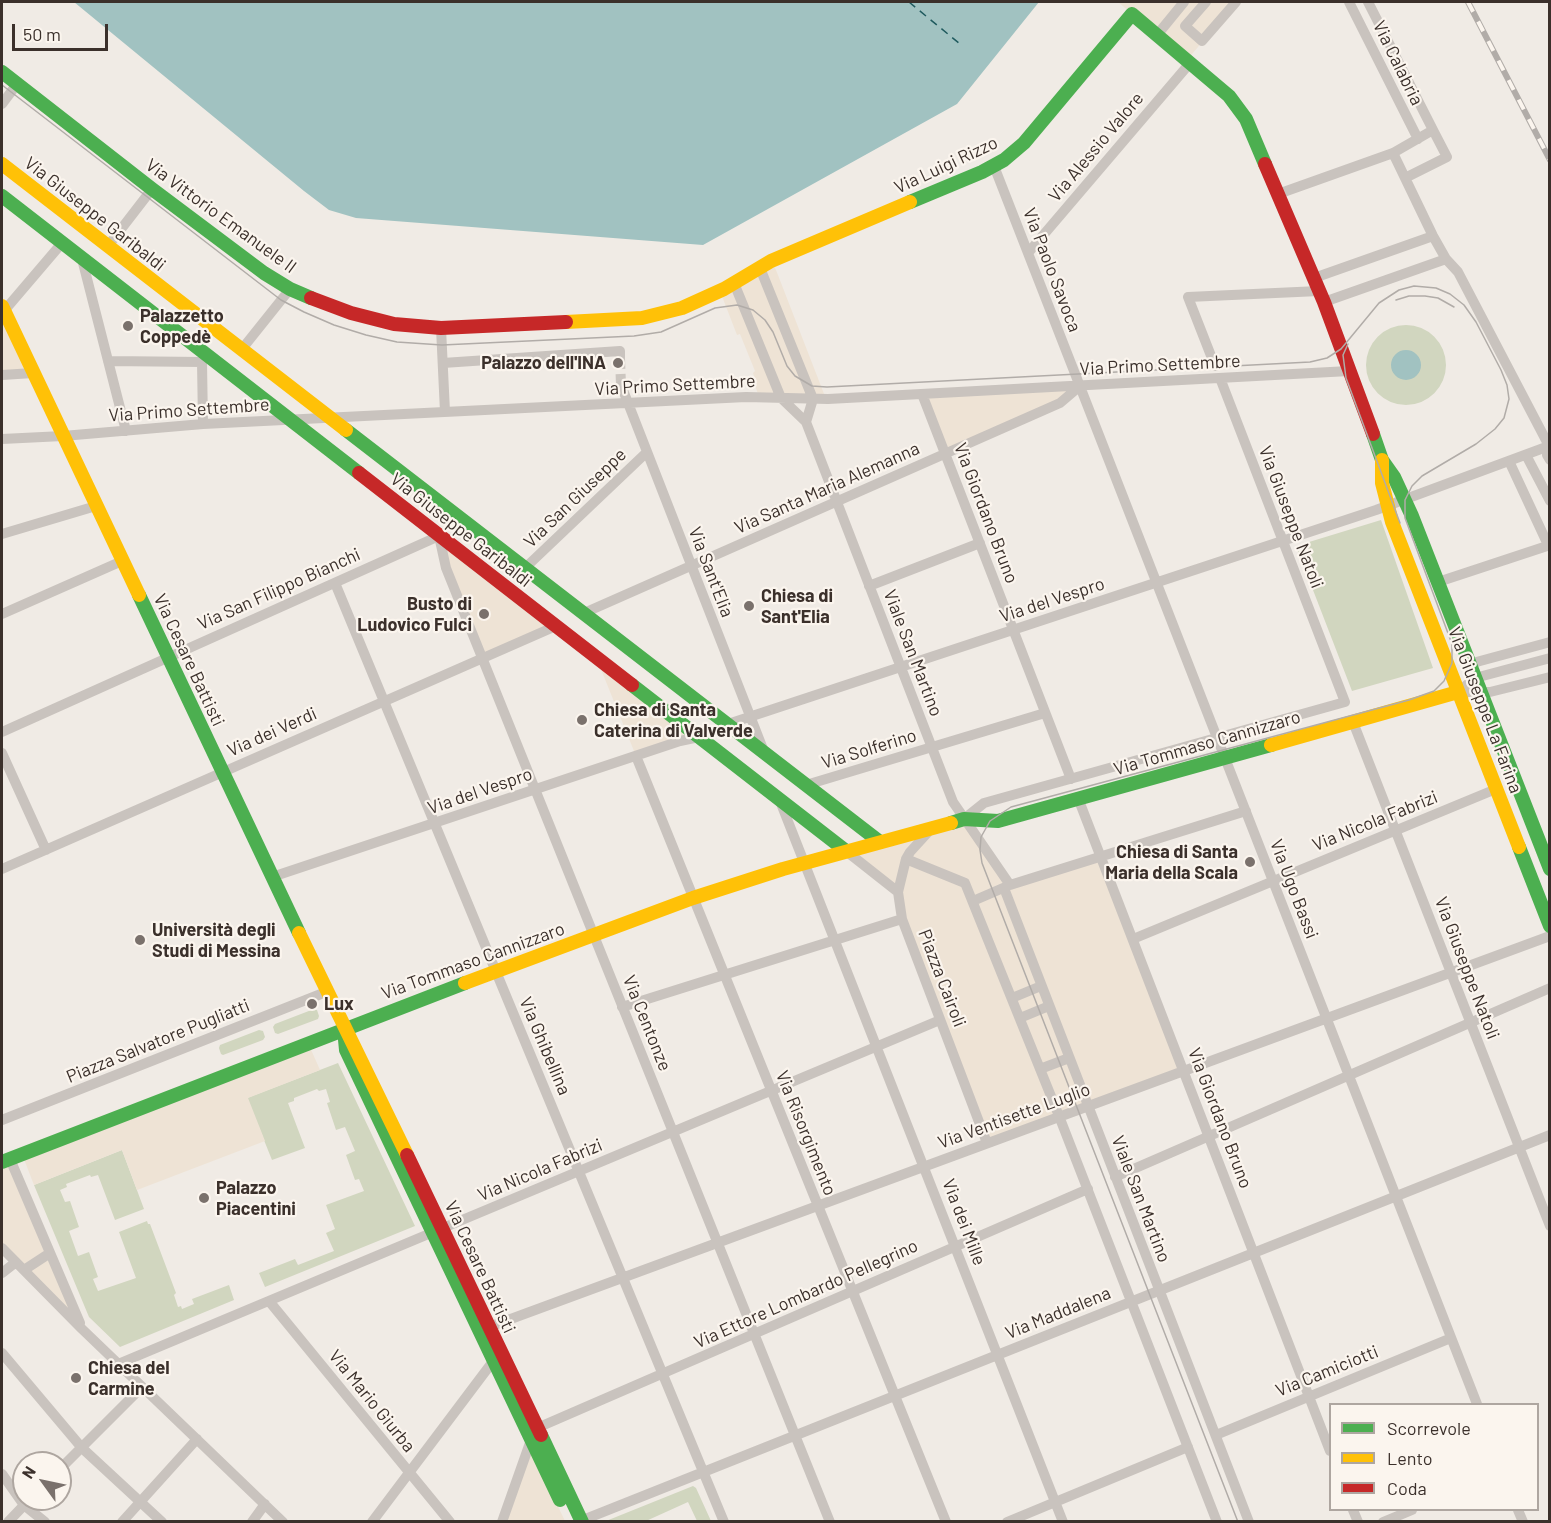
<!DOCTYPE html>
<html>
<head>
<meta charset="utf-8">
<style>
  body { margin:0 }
  #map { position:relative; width:1551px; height:1523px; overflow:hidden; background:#f0ebe5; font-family:Barlow,sans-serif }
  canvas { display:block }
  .frame { position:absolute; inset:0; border:3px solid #3b302b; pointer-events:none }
  .legend { position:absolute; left:1329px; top:1403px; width:210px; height:108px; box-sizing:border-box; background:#fbf5ee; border:2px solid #aea6a0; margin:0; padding:8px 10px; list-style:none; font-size:18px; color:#3b302b }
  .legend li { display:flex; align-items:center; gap:12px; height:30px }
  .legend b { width:30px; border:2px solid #aea6a0 }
  .north { position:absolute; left:12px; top:1451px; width:60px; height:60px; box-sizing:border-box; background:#fbf5ee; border:2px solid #aea6a0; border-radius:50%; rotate:303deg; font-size:16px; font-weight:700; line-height:24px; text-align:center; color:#3b302b }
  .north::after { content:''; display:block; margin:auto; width:21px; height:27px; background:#7a716c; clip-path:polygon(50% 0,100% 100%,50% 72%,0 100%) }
  .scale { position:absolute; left:12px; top:24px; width:96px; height:27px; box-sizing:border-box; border:3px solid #3b302b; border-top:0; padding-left:8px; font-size:18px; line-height:21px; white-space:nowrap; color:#3b302b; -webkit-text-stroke:4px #fbf5ee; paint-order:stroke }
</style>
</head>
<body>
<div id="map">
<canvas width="1551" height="1523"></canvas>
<div class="frame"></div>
<ul class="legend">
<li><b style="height:8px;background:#4caf50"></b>Scorrevole</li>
<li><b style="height:8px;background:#ffc107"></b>Lento</li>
<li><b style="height:8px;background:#c62828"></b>Coda</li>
</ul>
<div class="north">N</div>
<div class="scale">50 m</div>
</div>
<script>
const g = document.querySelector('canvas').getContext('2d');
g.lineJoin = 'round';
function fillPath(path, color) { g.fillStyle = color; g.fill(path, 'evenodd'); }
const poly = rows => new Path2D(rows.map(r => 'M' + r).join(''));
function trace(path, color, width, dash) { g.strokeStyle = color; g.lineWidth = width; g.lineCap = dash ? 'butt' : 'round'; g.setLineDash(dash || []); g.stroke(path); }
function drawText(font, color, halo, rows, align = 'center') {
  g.font = font + ' Barlow,sans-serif'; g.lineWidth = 4.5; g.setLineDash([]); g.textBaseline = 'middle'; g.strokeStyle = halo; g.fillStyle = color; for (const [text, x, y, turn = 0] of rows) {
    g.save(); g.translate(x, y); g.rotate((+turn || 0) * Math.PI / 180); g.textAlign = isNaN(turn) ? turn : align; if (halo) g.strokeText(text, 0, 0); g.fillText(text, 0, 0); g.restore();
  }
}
const green = poly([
  '1366 365a40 40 0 1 1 80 0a40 40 0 1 1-80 0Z',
  [1381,520,1433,668,1352,691,1296,546],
  [314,1009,317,1010,319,1016,318,1019,278,1034,275,1033,273,1027,275,1024],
  [259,1030,263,1031,265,1037,263,1040,223,1055,221,1054,219,1048,220,1045],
  [338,1063,415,1226,265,1287,259,1273,295,1259,298,1265,334,1251,326,1233,335,1229,326,1205,364,1191,359,1179,355,1180,346,1155,355,1151,345,1127,336,1130,327,1103,330,1102,326,1089,319,1091,317,1089,294,1098,294,1101,288,1103,305,1148,272,1160,247,1098],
  [122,1150,144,1209,115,1220,98,1175,91,1177,90,1175,66,1184,67,1187,60,1190,65,1202,70,1201,79,1227,69,1231,78,1256,89,1252,98,1277,93,1279,98,1291,136,1278,119,1232,147,1221,148,1224,150,1224,176,1293,174,1295,178,1307,181,1306,182,1309,194,1304,192,1299,229,1285,234,1300,120,1347,89,1317,34,1185],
  [693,1486,696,1488,711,1521,697,1521,688,1502,646,1521,606,1521]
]);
const plaza = poly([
  [1118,2,1236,2,1187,60],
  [771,261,776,270,826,399,759,397,754,382,755,379,753,373,755,371,740,334,737,335,720,291],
  [2,306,33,373,2,375],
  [1080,386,1060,403,945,454,922,394],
  [439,536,556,626,482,658],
  [596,657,699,737,636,756],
  [964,819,1010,885,1101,857,1184,1071,987,1143,902,919,898,892,846,851],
  [308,1043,320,1070,248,1098,265,1141,137,1190,122,1150,34,1185,22,1154],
  [10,1159,82,1329,2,1248,2,1162],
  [531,1451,565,1521,506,1522]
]);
const water = poly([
  [74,2,1039,2,957,104,703,245,356,218,329,210,304,191],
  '1391 365a15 15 0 1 1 30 0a15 15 0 1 1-30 0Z'
]);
const ferry = poly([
  [909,2,960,44]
]);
const streetTunnel = poly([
  [620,359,621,385]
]);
const street = poly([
  [1206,2,1185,26,1202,41,1236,2],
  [1349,2,1418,139],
  [1157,35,1184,2],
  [2,104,17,84],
  [1393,153,1433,236,1446,259,1458,272,1549,446,1547,455,1550,460],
  [994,166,1477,1404],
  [1405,178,1447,157,1433,130],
  [1278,194,1393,153,1433,130,1368,2],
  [108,246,152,189],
  [1028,253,1190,63],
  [82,259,126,431],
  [760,268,813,399,806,422],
  [1314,278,1433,236],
  [734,283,781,398,806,422,953,802,1010,885],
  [1324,302,1446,259],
  [4,311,62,243],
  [441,328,445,412],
  [242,349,290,289],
  [108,361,202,362],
  [443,363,620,351,620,359],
  [1215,366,1188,297,1319,291],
  [2,375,33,373],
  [621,385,763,749],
  [922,394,1071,779],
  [203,424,202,362,206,357],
  [2,439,63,436,203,424,746,397,828,399,1349,371],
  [1526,455,1550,501],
  [1509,461,1548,545],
  [2,534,96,506],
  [525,568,647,452],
  [1438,582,1550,545],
  [335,583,724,1522],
  [869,586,980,543],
  [584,613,1060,403,1080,386],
  [2,614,122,561],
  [1469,664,1550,642],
  [1458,692,1475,678,1550,658],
  [1458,692,1490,692,1550,677],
  [1353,722,1550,1226],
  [728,724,1376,510,1549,446],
  [2,732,439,536,446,568,830,1522],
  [2,753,46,850],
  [636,756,946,1522],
  [806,785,1045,713],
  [1078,798,1330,1451],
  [780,801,1063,1522],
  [964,819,984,803,1345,702,1220,378],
  [931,829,910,852,906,859,898,892,902,919,987,1143],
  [846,851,898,892],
  [906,859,965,883,1059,1116,1217,1522],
  [2,869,556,626],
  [272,877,680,741,699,737],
  [1004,888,1249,1522],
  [973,901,1010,885,1246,811],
  [1133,939,1496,789],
  [1012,998,1041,986],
  [622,1007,902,919],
  [1020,1018,1049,1006],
  [1040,1069,1069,1058],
  [2,1120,326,992],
  [10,1159,80,1323],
  [1115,1177,1550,988],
  [2,1248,82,1329,283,1522],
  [24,1270,50,1253],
  [2,1273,16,1262],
  [269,1301,450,1522],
  [489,1327,1550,936],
  [2,1353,82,1448,162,1522],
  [118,1364,940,1020],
  [1216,1435,1451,1338],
  [60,1469,142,1387],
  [2,1474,24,1505,45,1522],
  [1353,1510,1358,1522],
  [1518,1510,1523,1522],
  [8,1522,30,1499],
  [122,1522,197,1439],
  [252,1522,265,1504],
  [372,1522,497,1356],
  [502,1522,531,1440,537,1428,1088,1189],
  [578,1522,1550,1135],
  [1007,1522,1188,1447],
  [1383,1522,1412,1510]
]);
const fast = poly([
  [2,72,152,189,264,273,290,289,311,298],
  [2,196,359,473],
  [910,202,982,172,1004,160,1024,143,1132,14,1229,96,1246,119,1265,164],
  [346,430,880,842],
  [1373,434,1382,460,1394,477,1412,516,1550,869],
  [139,595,299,933],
  [632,685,846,851],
  [951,823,964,819,998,821,1271,745],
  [1519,847,1550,926],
  [344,1029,346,1050,560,1500],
  [2,1162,465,983],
  [541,1435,582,1522]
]);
const slow = poly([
  [2,164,346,430],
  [2,306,139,595],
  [566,322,642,318,682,308,724,289,771,261,910,202],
  [1382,460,1382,483,1392,522,1519,847],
  [1271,745,1458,692],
  [299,933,407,1155],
  [465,983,693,898,783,869,951,823]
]);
const jam = poly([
  [1265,164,1324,302,1373,434],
  [311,298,351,313,394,324,441,328,566,322],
  [359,473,632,685],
  [407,1155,541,1435]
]);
const tram = poly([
  [2,85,281,300,304,312,334,325,366,335,397,342,442,345,634,336,661,332,715,308,737,305,753,310,765,320,773,332,787,366,795,376,812,386,827,387,1310,362,1327,358,1341,349,1379,303,1399,290,1414,286,1436,288,1450,294,1464,305,1476,322,1501,370,1507,385,1509,399,1504,418,1495,429,1476,444,1422,476,1412,486,1405,500,1405,518,1452,644,1452,663,1444,681,1434,691,1409,700,1011,807,990,821,981,837,980,850,982,863,1238,1522],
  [1396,300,1409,296,1425,296,1438,298,1454,307],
  [1348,344,1343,355,1346,378,1400,523]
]);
const rail = poly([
  [1468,2,1550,160]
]);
const markers = [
  [128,326,6,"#7a716c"],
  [618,363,6,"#7a716c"],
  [749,606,6,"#7a716c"],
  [484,614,6,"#7a716c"],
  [582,720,6,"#7a716c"],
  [1250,862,6,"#7a716c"],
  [140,940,6,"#7a716c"],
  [312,1004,6,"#7a716c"],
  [204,1198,6,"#7a716c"],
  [76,1378,6,"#7a716c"]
];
const streetNames = [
  ["Via Calabria",1398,63,64],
  ["Via Alessio Valore",1096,147,-50],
  ["Via Luigi Rizzo",946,165,-25],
  ["Via Giuseppe Garibaldi",95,214,38],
  ["Via Vittorio Emanuele II",221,216,36],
  ["Via Paolo Savoca",1052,270,69],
  ["Via Primo Settembre",1160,365,-3],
  ["Via Primo Settembre",675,385,-3],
  ["Via Primo Settembre",189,410,-4],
  ["Via Santa Maria Alemanna",827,488,-24],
  ["Via San Giuseppe",575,498,-44],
  ["Via Giordano Bruno",986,513,69],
  ["Via Giuseppe Natoli",1291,517,69],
  ["Via Giuseppe Garibaldi",461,530,38],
  ["Via Sant'Elia",711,572,69],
  ["Via San Filippo Bianchi",279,589,-24],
  ["Via del Vespro",1052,600,-18],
  ["Viale San Martino",913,653,69],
  ["Via Cesare Battisti",189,660,65],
  ["Via Giuseppe La Farina",1485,710,69],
  ["Via dei Verdi",272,732,-24],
  ["Via Tommaso Cannizzaro",1207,743,-16],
  ["Via Solferino",869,749,-17],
  ["Via del Vespro",480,791,-19],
  ["Via Nicola Fabrizi",1375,821,-22],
  ["Via Ugo Bassi",1294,889,69],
  ["Via Tommaso Cannizzaro",473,961,-20],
  ["Via Giuseppe Natoli",1467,968,69],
  ["Piazza Cairoli",942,978,69],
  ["Via Centonze",647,1023,68],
  ["Piazza Salvatore Pugliatti",158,1041,-22],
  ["Via Ghibellina",545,1046,67],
  ["Via Ventisette Luglio",1014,1116,-20],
  ["Via Giordano Bruno",1220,1118,69],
  ["Via Risorgimento",806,1133,68],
  ["Via Nicola Fabrizi",540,1170,-23],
  ["Viale San Martino",1141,1199,69],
  ["Via dei Mille",964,1222,69],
  ["Via Cesare Battisti",480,1267,65],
  ["Via Ettore Lombardo Pellegrino",806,1294,-24],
  ["Via Maddalena",1058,1313,-22],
  ["Via Camiciotti",1327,1371,-22],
  ["Via Mario Giurba",372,1401,51]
];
const poiNames = [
  ["Palazzetto",140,316],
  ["Coppedè",140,337],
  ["Palazzo dell'INA",606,363,"right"],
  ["Chiesa di",761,596],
  ["Sant'Elia",761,617],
  ["Busto di",472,604,"right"],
  ["Ludovico Fulci",472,625,"right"],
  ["Chiesa di Santa",594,710],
  ["Caterina di Valverde",594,731],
  ["Chiesa di Santa",1238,852,"right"],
  ["Maria della Scala",1238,873,"right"],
  ["Università degli",152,930],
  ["Studi di Messina",152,951],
  ["Lux",324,1004],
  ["Palazzo",216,1188],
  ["Piacentini",216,1209],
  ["Chiesa del",88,1368],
  ["Carmine",88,1389]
];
fillPath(green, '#d1d6bf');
fillPath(plaza, '#eee3d5');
fillPath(water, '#a1c2c1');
trace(ferry, '#1f5a5e', 1.5, [8, 6]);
trace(streetTunnel, '#ccc6c0', 10, [10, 5]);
trace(street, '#c9c3be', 10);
trace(fast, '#4caf50', 14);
trace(slow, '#ffc107', 14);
trace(jam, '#c62828', 14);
trace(tram, '#b1aca8', 1.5);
trace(rail, '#b1aca8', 6);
trace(rail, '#fbf5ee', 4, [11]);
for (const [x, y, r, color] of markers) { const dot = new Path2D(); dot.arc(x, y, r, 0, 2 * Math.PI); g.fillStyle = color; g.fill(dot); trace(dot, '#fbf5ee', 2); }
drawText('18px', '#3b302b', '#fbf5ee', streetNames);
drawText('bold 18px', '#3b302b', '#fbf5ee', poiNames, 'left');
</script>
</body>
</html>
